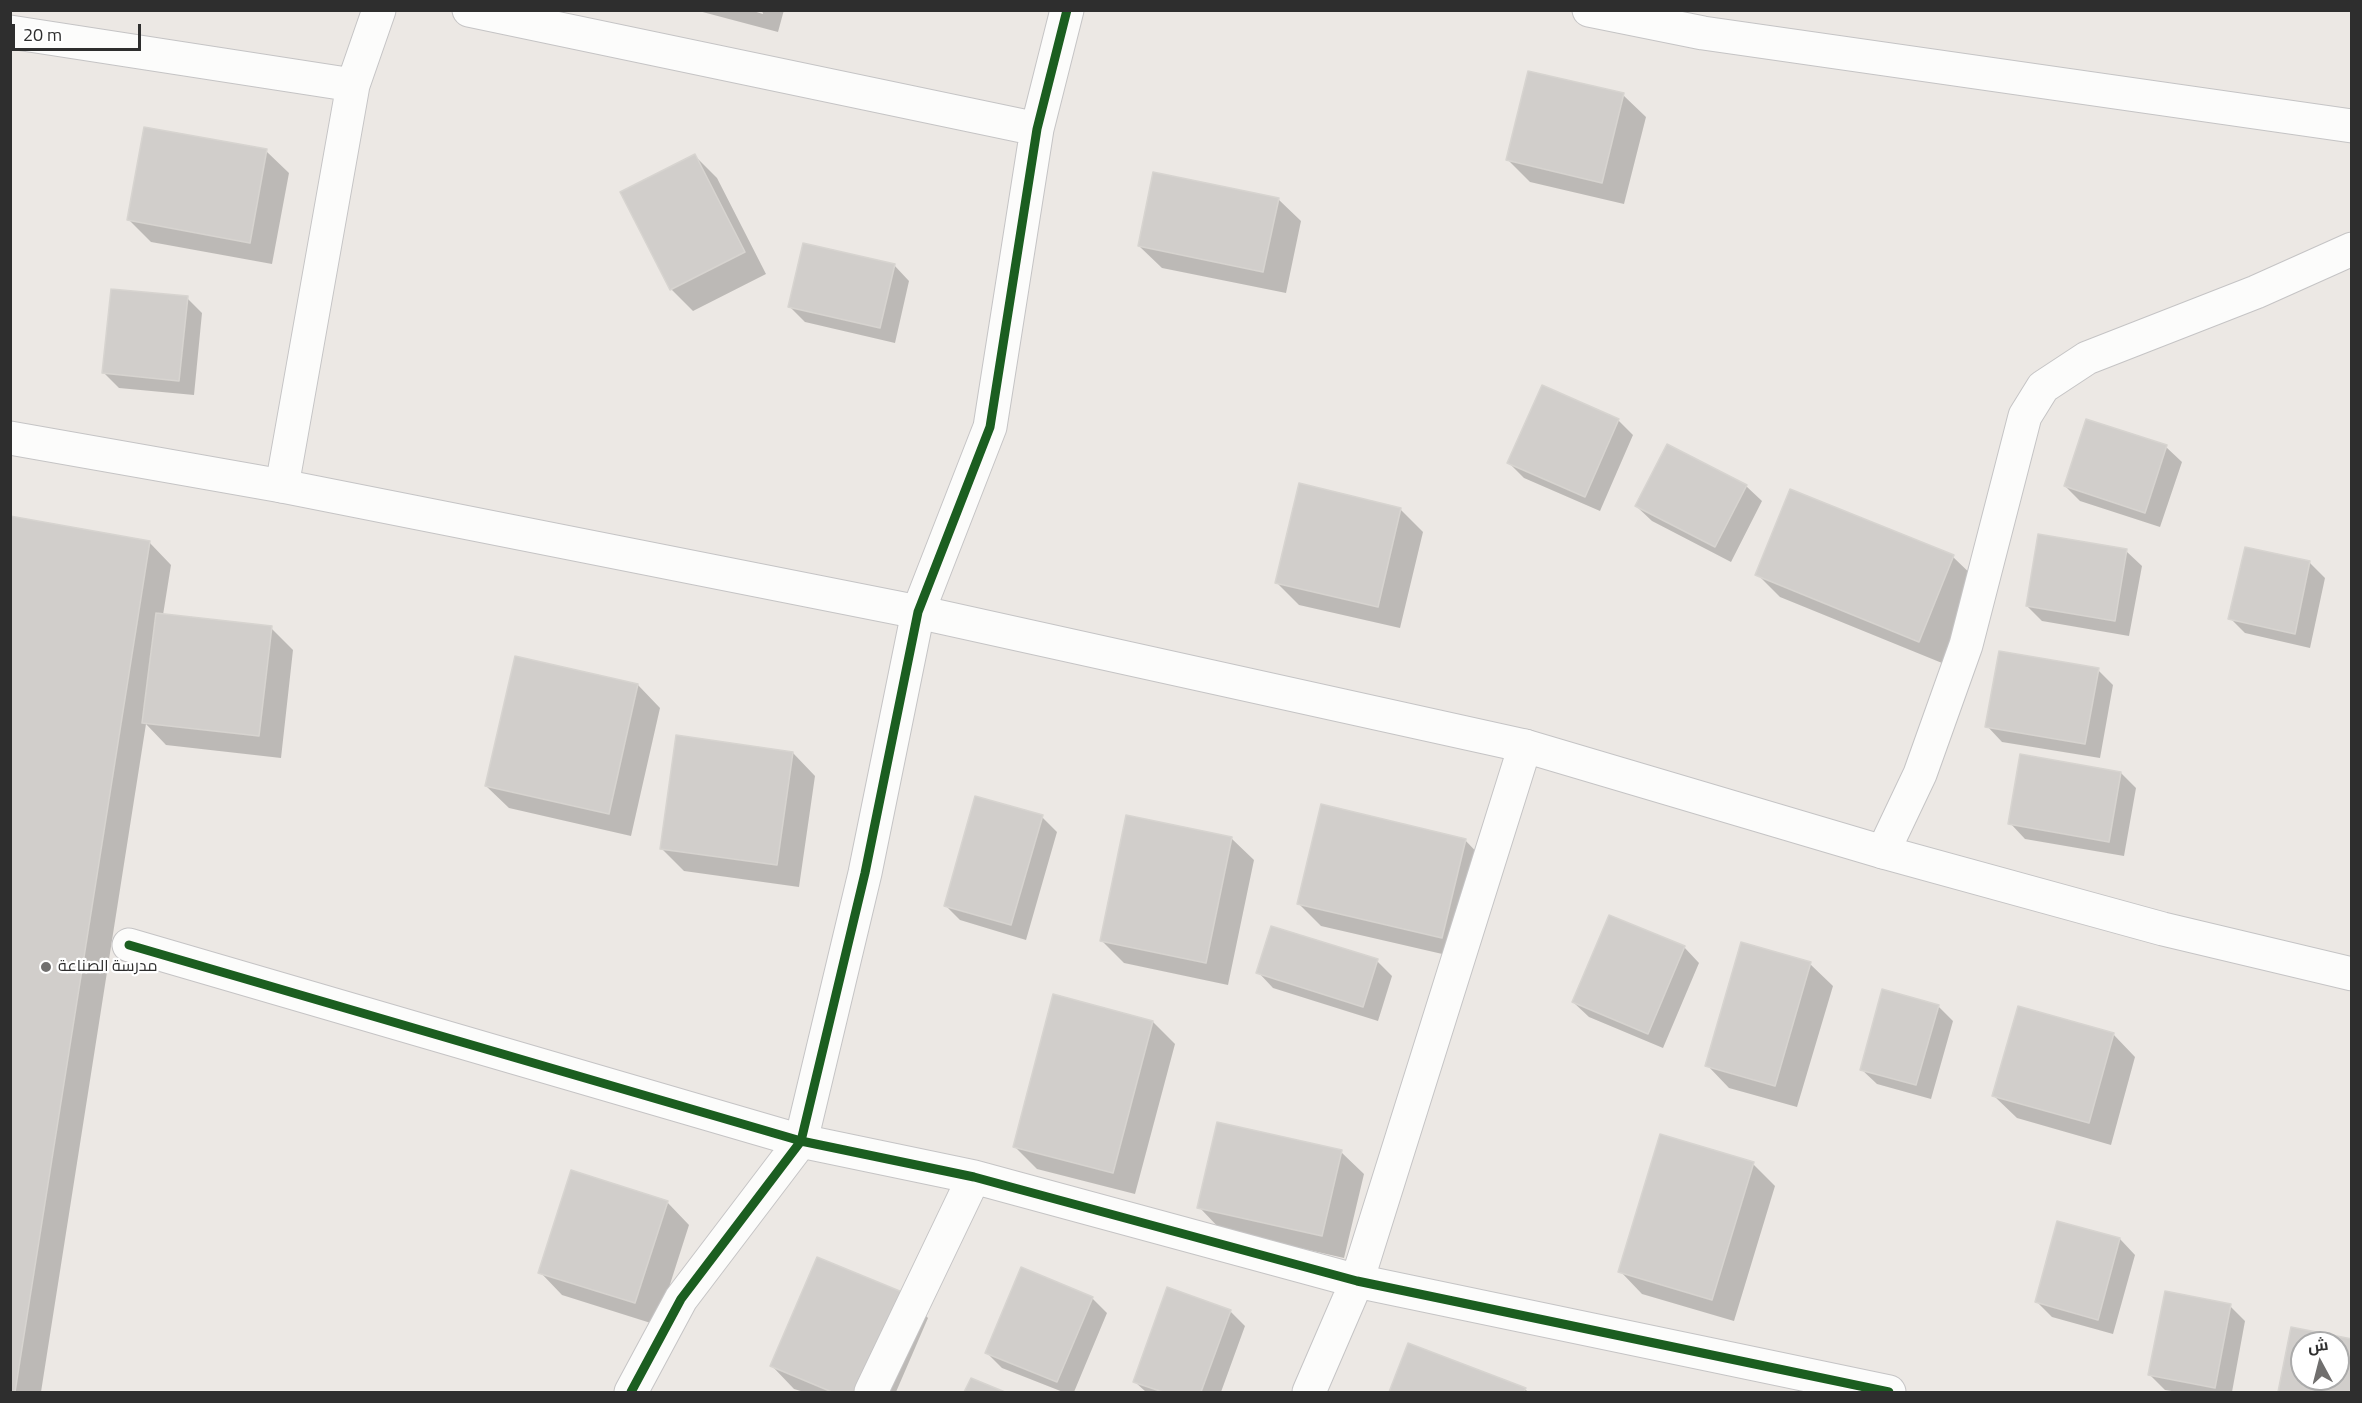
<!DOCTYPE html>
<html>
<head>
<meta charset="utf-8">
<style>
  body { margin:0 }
  #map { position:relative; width:2362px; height:1403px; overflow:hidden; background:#ece8e4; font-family:"Titillium Web",Cairo,sans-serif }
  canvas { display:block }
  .frame { position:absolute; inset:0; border:12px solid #2e2e2e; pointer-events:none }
  .north { position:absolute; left:2290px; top:1331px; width:60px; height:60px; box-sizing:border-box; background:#fff; border:2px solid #ababab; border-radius:50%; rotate:353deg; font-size:16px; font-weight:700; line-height:24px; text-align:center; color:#2e2e2e }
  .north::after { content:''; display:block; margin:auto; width:21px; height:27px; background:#706f6e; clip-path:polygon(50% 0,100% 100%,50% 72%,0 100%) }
  .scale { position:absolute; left:12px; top:24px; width:129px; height:27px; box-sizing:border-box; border:3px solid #2e2e2e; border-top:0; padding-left:8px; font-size:18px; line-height:21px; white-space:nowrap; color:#2e2e2e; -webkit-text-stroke:4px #fff; paint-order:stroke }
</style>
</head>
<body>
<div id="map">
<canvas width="2362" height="1403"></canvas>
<div class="frame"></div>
<div class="north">ش</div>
<div class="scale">20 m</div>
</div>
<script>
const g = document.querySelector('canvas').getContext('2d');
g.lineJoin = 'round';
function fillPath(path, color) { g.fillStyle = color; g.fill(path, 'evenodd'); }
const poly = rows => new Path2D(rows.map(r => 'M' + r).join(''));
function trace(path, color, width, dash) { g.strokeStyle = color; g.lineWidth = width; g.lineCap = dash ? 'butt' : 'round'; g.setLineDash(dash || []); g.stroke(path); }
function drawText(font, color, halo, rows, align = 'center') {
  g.font = font + ' "Titillium Web",Cairo,sans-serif'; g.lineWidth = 4.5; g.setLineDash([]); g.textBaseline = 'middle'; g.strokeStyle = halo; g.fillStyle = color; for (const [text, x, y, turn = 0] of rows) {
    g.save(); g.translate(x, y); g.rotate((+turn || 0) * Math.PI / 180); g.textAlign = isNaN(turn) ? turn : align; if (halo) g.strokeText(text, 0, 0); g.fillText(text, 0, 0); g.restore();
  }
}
const shadow = poly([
  [695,10,750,10,763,14,762,10,784,10,778,32],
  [1623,95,1646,117,1624,204,1530,182,1508,160],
  [266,151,289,173,272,264,151,242,128,219],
  [694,155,717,178,766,274,693,311,671,289],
  [1278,199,1301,221,1286,293,1162,268,1139,246],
  [894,265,909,281,895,343,805,322,790,307],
  [187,298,202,313,194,395,119,388,103,372],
  [1618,420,1633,435,1600,511,1524,478,1509,463],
  [2166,447,2182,462,2160,527,2080,501,2065,486],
  [1746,486,1762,501,1731,562,1652,521,1636,506],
  [1791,491,1953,557,1976,579,1942,663,1780,597,1757,574],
  [1400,509,1423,532,1400,628,1299,605,1276,582],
  [10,518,149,542,171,565,163,615,271,628,293,650,281,758,166,745,146,724,41,1392,10,1392],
  [2126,551,2142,566,2129,636,2042,621,2027,606],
  [2310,563,2325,578,2310,648,2245,633,2230,618],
  [2098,670,2113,685,2100,758,2002,742,1987,726],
  [638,685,660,708,631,836,509,808,486,786],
  [793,753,815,776,799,887,684,871,661,848],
  [2121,773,2136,788,2124,856,2025,839,2010,823],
  [1042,817,1057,832,1026,940,960,920,945,905],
  [1231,838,1254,860,1228,985,1124,963,1102,941],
  [1465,840,1487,863,1464,959,1321,926,1299,904],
  [1684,947,1699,963,1663,1048,1589,1017,1573,1002],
  [1377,961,1392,976,1378,1021,1273,988,1258,972],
  [1810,964,1833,986,1797,1107,1729,1088,1707,1065],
  [1938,1006,1953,1021,1931,1099,1877,1084,1861,1069],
  [1153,1022,1175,1044,1135,1194,1037,1169,1015,1147],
  [2113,1034,2135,1057,2111,1145,2017,1118,1994,1096],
  [1341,1152,1364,1174,1344,1258,1221,1230,1199,1207],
  [1753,1164,1775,1186,1734,1321,1642,1294,1620,1271],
  [667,1202,689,1225,657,1325,562,1295,540,1272],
  [2120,1239,2135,1255,2113,1334,2052,1317,2037,1302],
  [906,1296,928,1318,896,1392,804,1392,794,1389,772,1366],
  [1092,1298,1107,1313,1074,1392,1063,1392,1002,1368,987,1353],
  [2230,1306,2245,1321,2232,1392,2178,1392,2165,1390,2150,1375],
  [1230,1311,1245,1326,1221,1392,1146,1392,1135,1382],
  [2292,1329,2352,1341,2352,1392,2280,1392],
  [2302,1343,2338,1343,2338,1379,2302,1379],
  [1409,1345,1525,1389,1528,1392,1390,1392]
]);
const building = poly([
  [1528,71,1624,93,1602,183,1506,160,1528,71],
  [144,127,267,149,250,243,127,220,144,127],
  [695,154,745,252,670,290,620,192,695,154],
  [1153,172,1279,198,1263,272,1138,246,1153,172],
  [803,243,895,264,880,328,788,307,803,243],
  [111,289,188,296,179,381,102,373,111,289],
  [1542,385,1619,419,1585,497,1507,463,1542,385],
  [2086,419,2167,445,2145,513,2064,486,2086,419],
  [1667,444,1747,485,1715,547,1635,506,1667,444],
  [1299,483,1401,508,1378,607,1275,583,1299,483],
  [1790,489,1954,555,1919,642,1755,575,1790,489],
  [10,516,150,541,15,1392,10,1392,10,516],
  [2038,534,2127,549,2115,621,2026,606,2038,534],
  [2245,547,2310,561,2295,634,2228,619,2245,547],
  [156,613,272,626,259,736,142,723,156,613],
  [1999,651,2099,668,2085,744,1985,727,1999,651],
  [515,656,638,684,609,814,485,786,515,656],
  [676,735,793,752,777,865,660,849,676,735],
  [2020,754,2121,772,2109,842,2008,824,2020,754],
  [975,796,1043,815,1011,925,944,906,975,796],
  [1321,804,1466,839,1442,938,1297,904,1321,804],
  [1126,815,1232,837,1206,963,1100,941,1126,815],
  [1609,915,1685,946,1648,1034,1572,1002,1609,915],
  [1271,926,1378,959,1363,1007,1256,973,1271,926],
  [1741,942,1811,962,1775,1086,1705,1066,1741,942],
  [1882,989,1939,1005,1916,1085,1860,1070,1882,989],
  [1053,994,1153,1021,1113,1173,1013,1147,1053,994],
  [2018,1006,2114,1033,2089,1123,1992,1096,2018,1006],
  [1217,1122,1342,1150,1322,1236,1197,1208,1217,1122],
  [1660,1134,1754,1162,1712,1300,1618,1272,1660,1134],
  [571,1170,668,1201,635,1303,538,1273,571,1170],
  [2057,1221,2120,1238,2098,1320,2035,1302,2057,1221],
  [817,1257,907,1294,864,1392,832,1392,770,1366,817,1257],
  [1021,1267,1093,1297,1057,1382,985,1353,1021,1267],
  [1167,1287,1231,1310,1201,1392,1163,1392,1133,1382,1167,1287],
  [2165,1291,2231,1304,2215,1388,2148,1375,2165,1291],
  [2291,1327,2352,1339,2352,1392,2278,1392,2291,1327],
  [2302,1343,2338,1343,2338,1379,2302,1379,2302,1343],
  [1408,1343,1526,1388,1524,1392,1389,1392,1408,1343],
  [971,1378,1005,1392,964,1392,971,1378]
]);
const street = poly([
  [469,10,1037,129],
  [1589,10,1703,33,2352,126],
  [10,32,353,85],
  [282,486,353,85,379,10],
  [1883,852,1920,774,1966,645,2025,416,2043,387,2087,358,2256,292,2352,249],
  [129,945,801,1141,974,1177,1357,1281,1889,1392],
  [631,1392,681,1299,801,1141,865,873,918,612,990,427,1037,129,1067,10],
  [871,1392,974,1177],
  [1309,1392,1357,1281,1525,746]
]);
const secondary = poly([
  [10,438,282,486,918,612,1525,746,1883,852,2163,929,2352,974]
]);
const cycleway = poly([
  [129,945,801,1141,974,1177,1357,1281,1889,1392],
  [631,1392,681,1299,801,1141,865,873,918,612,990,427,1037,129,1067,10]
]);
const markers = [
  [46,967,6,"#706f6e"]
];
const poiNames = [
  ["مدرسة الصناعة",58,967]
];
fillPath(shadow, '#0003');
fillPath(building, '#d1cecb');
trace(building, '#d7d4d0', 1.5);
trace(street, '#c5c4c5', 35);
trace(secondary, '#c5c4c5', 35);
trace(street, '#fcfcfb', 33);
trace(secondary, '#fcfcfb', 33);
trace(cycleway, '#1b5e20', 9);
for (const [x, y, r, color] of markers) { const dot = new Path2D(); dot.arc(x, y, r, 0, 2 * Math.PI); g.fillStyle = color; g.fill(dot); trace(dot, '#fff', 2); }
drawText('16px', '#2e2e2e', '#fff', poiNames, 'left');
</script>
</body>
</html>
